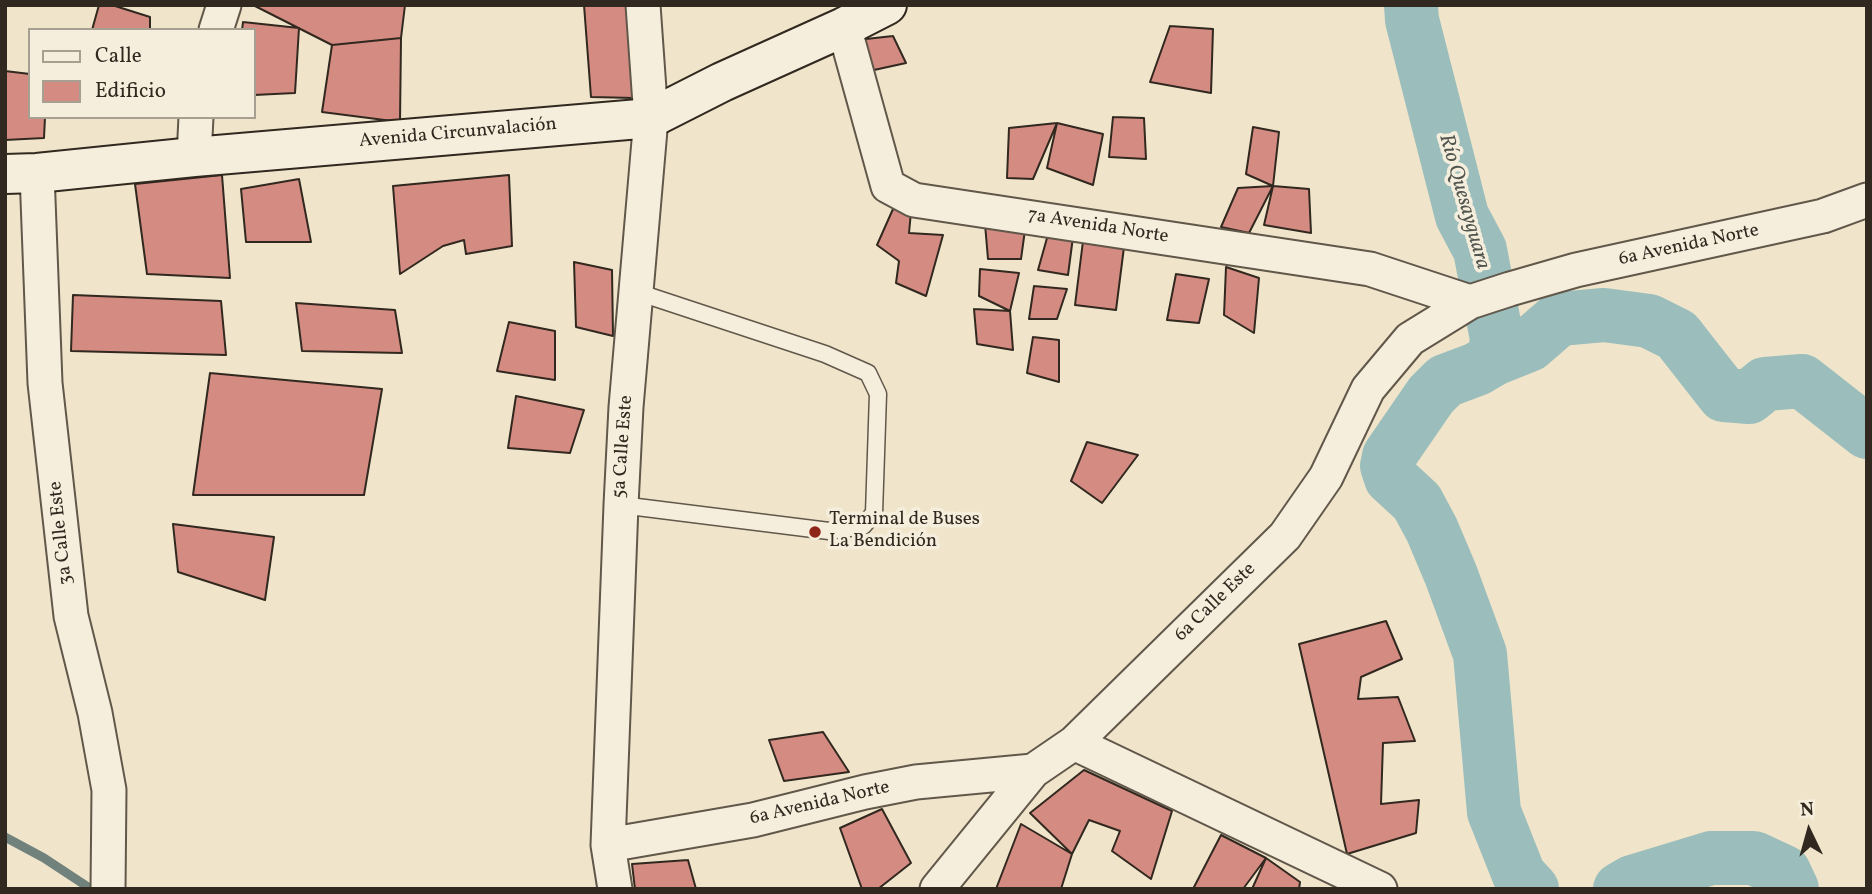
<!DOCTYPE html>
<html>
<head>
<meta charset="utf-8">
<style>
  body { margin:0 }
  #map { position:relative; width:1872px; height:894px; overflow:hidden; background:#f0e5ca; font-family:Vollkorn,serif }
  canvas { display:block }
  .frame { position:absolute; inset:0; border:7px solid #31281f; pointer-events:none }
  .legend { position:absolute; left:28px; top:28px; width:228px; height:91px; box-sizing:border-box; background:#f5eedd; border:2px solid #a79f91; margin:0; padding:9px 12px; list-style:none; font-size:21px; color:#31281f }
  .legend li { display:flex; align-items:center; gap:14px; height:35px }
  .legend b { width:35px; border:2px solid #a79f91 }
  .north { position:absolute; left:1774px; top:796px; width:70px; height:70px; -webkit-text-stroke:5px #f5eedd; paint-order:stroke; rotate:355deg; font-size:19px; font-weight:700; line-height:28px; text-align:center; color:#31281f }
  .north::after { content:''; display:block; margin:auto; width:24px; height:32px; background:#31281f; clip-path:polygon(50% 0,100% 100%,50% 72%,0 100%) }
</style>
</head>
<body>
<div id="map">
<canvas width="1872" height="894"></canvas>
<div class="frame"></div>
<ul class="legend">
<li><b style="height:9px;background:#f5eedd"></b>Calle</li>
<li><b style="height:19px;background:#d48b82"></b>Edificio</li>
</ul>
<div class="north">N</div>
</div>
<script>
const g = document.querySelector('canvas').getContext('2d');
g.lineJoin = 'round';
const poly = rows => new Path2D(rows.map(r => 'M' + r).join(''));
function trace(path, color, width, dash) { g.strokeStyle = color; g.lineWidth = width; g.lineCap = dash ? 'butt' : 'round'; g.setLineDash(dash || []); g.stroke(path); }
function fillPath(path, color) { g.fillStyle = color; g.fill(path, 'evenodd'); }
function drawText(font, color, halo, rows, align = 'center') {
  g.font = font + ' Vollkorn,serif'; g.lineWidth = 7; g.setLineDash([]); g.textBaseline = 'middle'; g.strokeStyle = halo; g.fillStyle = color; for (const [text, x, y, turn = 0] of rows) {
    g.save(); g.translate(x, y); g.rotate((+turn || 0) * Math.PI / 180); g.textAlign = isNaN(turn) ? turn : align; if (halo) g.strokeText(text, 0, 0); g.fillText(text, 0, 0); g.restore();
  }
}
const stream = poly([
  [5,837,44,858,91,889]
]);
const river = poly([
  [1411,5,1412,20,1462,216,1480,250,1497,339,1494,359],
  [1532,889,1519,875,1494,812,1480,654,1451,575,1432,530,1417,502,1391,478,1387,466,1389,456,1431,395,1445,381,1477,369,1494,359,1529,345,1559,319,1604,315,1649,321,1677,335,1724,395,1749,397,1765,384,1802,381,1867,432],
  [1620,889,1632,882,1711,858,1754,858,1784,872,1792,889]
]);
const building = poly([
  [99,5,112,5,150,17,150,30,92,30,99,5],
  [253,5,405,5,401,38,332,45,253,5],
  [584,5,627,5,634,98,591,97,584,5],
  [243,22,299,28,295,93,254,95,254,30,242,30,243,22],
  [1170,26,1213,29,1211,93,1150,82,1170,26],
  [893,36,906,63,874,70,848,41,893,36],
  [401,38,400,122,322,112,332,45,401,38],
  [5,71,30,74,30,117,45,117,44,138,5,140,5,71],
  [1113,117,1144,118,1146,159,1109,157,1113,117],
  [1057,123,1103,134,1093,185,1047,168,1057,123],
  [1057,123,1033,179,1007,178,1009,128,1057,123],
  [1253,127,1279,132,1273,186,1246,174,1253,127],
  [222,175,230,278,147,274,135,184,222,175],
  [509,175,512,246,466,254,464,240,443,246,400,274,393,186,509,175],
  [299,179,311,242,246,242,241,189,299,179],
  [1273,186,1309,189,1311,233,1264,225,1273,186],
  [1273,186,1249,233,1221,227,1238,188,1273,186],
  [893,209,911,212,909,233,943,235,926,296,896,283,899,261,877,245,893,209],
  [985,224,1025,230,1021,259,988,259,985,224],
  [1073,237,1068,275,1038,270,1047,238,1073,237],
  [1083,241,1124,247,1116,310,1075,305,1083,241],
  [574,262,612,270,613,336,576,327,574,262],
  [1226,267,1259,278,1254,333,1224,315,1226,267],
  [980,269,1019,273,1010,311,979,296,980,269],
  [1176,274,1209,279,1199,323,1167,320,1176,274],
  [1034,286,1067,289,1057,319,1029,319,1034,286],
  [73,295,221,301,226,355,71,351,73,295],
  [296,303,395,310,402,353,302,351,296,303],
  [974,309,1010,311,1013,350,977,344,974,309],
  [509,322,555,331,555,380,497,371,509,322],
  [1033,337,1059,340,1059,382,1027,373,1033,337],
  [210,373,382,389,364,495,193,495,210,373],
  [516,396,584,410,570,453,508,448,516,396],
  [1087,442,1138,455,1102,503,1071,481,1087,442],
  [173,524,274,537,265,600,178,572,173,524],
  [1386,621,1402,659,1361,677,1358,699,1398,697,1415,741,1383,743,1381,804,1419,800,1416,833,1347,854,1299,644,1386,621],
  [823,732,849,772,784,781,769,740,823,732],
  [1084,770,1172,811,1151,879,1112,851,1120,831,1089,820,1072,854,1030,813,1084,770],
  [882,809,911,863,878,889,862,889,840,828,882,809],
  [1021,824,1072,854,1061,889,996,889,1021,824],
  [1221,835,1266,858,1243,889,1193,889,1221,835],
  [1266,858,1300,882,1299,889,1252,889,1266,858],
  [688,860,696,889,635,889,632,864,688,860]
]);
const lane = poly([
  [621,505,829,531,863,526,874,513,878,394,868,373,825,354,637,292]
]);
const street = poly([
  [844,27,888,186,914,200,1370,269,1470,302],
  [216,30,224,5],
  [194,157,196,117],
  [37,173,45,383,71,616,95,713,109,790,108,889],
  [1074,743,1380,889],
  [608,845,753,820,865,792,916,782,1033,771],
  [615,889,608,845,621,505,626,407,651,118,643,5],
  [937,889,1033,771,1074,743,1285,536,1326,477,1368,389,1410,339,1470,302,1510,289,1576,270,1823,216,1867,200]
]);
const secondary = poly([
  [5,174,37,173,194,157,651,118,722,82,844,27,887,5]
]);
const markers = [
  [815,532,7,"#8f2418"]
];
const streetNames = [
  ["Avenida Circunvalación",458,134,-5],
  ["7a Avenida Norte",1098,227,9],
  ["6a Avenida Norte",1689,246,-12],
  ["5a Calle Este",624,447,-86],
  ["3a Calle Este",62,533,-96],
  ["6a Calle Este",1216,603,-44],
  ["6a Avenida Norte",820,804,-13]
];
const poiNames = [
  ["Terminal de Buses",829,521],
  ["La Bendición",829,543]
];
const waterNames = [
  ["Río Quesayguara",1463,202,74]
];
trace(stream, '#71827d', 9);
trace(river, '#9bbebc', 54);
fillPath(building, '#d48b82');
trace(building, '#31281f', 2);
trace(lane, '#61574a', 19);
trace(street, '#61574a', 37);
trace(secondary, '#31281f', 42);
trace(lane, '#f5eedd', 16);
trace(street, '#f5eedd', 33);
trace(secondary, '#f5eedd', 38);
for (const [x, y, r, color] of markers) { const dot = new Path2D(); dot.arc(x, y, r, 0, 2 * Math.PI); g.fillStyle = color; g.fill(dot); trace(dot, '#f5eedd', 2.5); }
drawText('19px', '#31281f', '#f5eedd', streetNames);
drawText('19px', '#31281f', '#f5eedd', poiNames, 'left');
drawText('italic 21px', '#51554e', '#f5eedd', waterNames);
</script>
</body>
</html>
